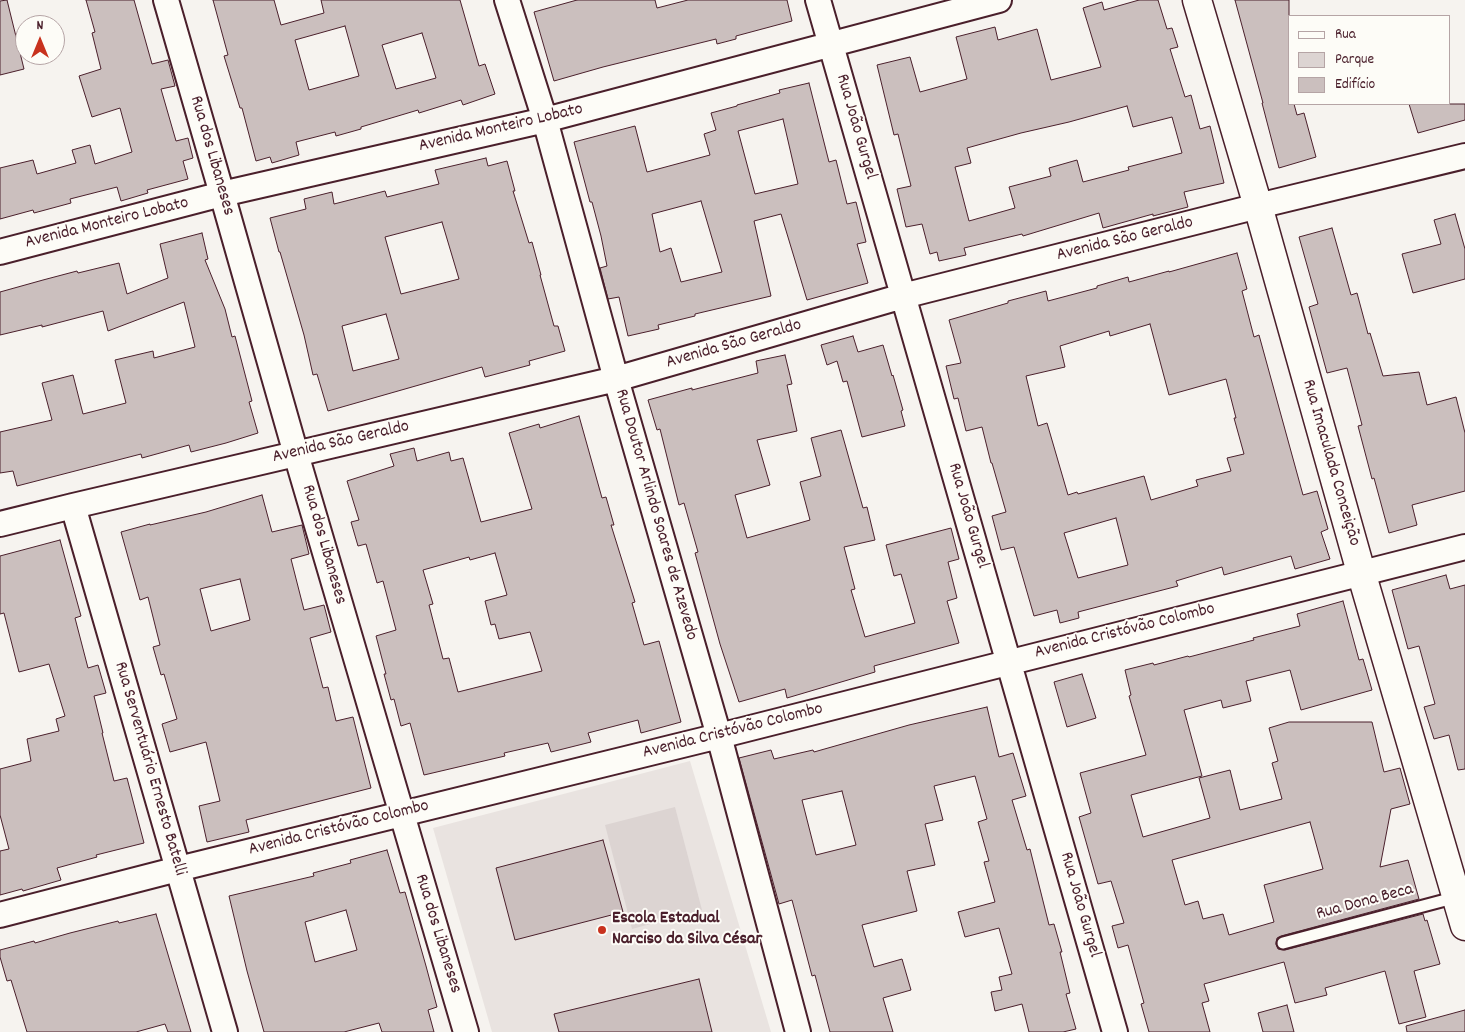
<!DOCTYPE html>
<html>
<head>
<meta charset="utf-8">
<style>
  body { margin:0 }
  #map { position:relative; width:1465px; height:1032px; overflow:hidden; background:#f6f3ef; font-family:Dekko,sans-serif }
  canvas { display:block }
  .legend { position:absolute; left:1288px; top:15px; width:162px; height:90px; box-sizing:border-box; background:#fdfcf7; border:1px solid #b5a4a5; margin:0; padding:6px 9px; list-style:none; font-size:15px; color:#4a1f2b }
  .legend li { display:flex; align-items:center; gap:10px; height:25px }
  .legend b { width:25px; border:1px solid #b5a4a5 }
  .north { position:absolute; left:15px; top:15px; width:50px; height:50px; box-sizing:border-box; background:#fdfcf7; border:1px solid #b5a4a5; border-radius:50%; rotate:0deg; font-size:14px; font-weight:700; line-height:20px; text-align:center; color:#4a1f2b }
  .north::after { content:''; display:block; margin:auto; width:18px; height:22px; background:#c8321e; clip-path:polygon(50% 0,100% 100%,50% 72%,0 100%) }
</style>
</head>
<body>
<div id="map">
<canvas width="1465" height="1032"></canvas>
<ul class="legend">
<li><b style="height:6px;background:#fdfcf7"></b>Rua</li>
<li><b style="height:14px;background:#dcd4d2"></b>Parque</li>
<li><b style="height:14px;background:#cbbfbe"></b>Edifício</li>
</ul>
<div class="north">N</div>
</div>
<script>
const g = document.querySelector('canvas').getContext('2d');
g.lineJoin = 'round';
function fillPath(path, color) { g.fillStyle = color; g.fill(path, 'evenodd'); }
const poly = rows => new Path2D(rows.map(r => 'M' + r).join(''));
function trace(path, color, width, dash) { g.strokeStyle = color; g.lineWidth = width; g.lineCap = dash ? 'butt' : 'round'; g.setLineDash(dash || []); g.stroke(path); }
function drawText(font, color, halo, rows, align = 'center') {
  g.font = font + ' Dekko,sans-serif'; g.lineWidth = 4; g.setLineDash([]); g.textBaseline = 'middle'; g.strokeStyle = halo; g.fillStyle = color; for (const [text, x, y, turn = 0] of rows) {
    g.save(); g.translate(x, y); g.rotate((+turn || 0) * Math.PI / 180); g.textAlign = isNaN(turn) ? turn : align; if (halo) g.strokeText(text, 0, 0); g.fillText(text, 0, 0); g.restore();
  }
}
const built = poly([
  [690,761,771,1032,492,1032,433,828]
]);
const green = poly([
  [675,807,702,910,632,929,605,825]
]);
const building = poly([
  [7,0,24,69,0,75,0,1,7,0],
  [86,0,134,0,152,64,168,60,175,86,161,89,176,141,188,138,193,158,183,161,188,179,147,190,148,193,121,201,117,187,70,199,71,203,34,213,33,210,0,219,0,168,33,160,37,174,76,163,72,150,90,145,95,164,132,152,120,108,92,117,79,76,101,69,92,33,95,32,86,0],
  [213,0,274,0,281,25,324,13,321,0,460,0,479,66,485,64,495,94,463,105,461,100,419,113,418,110,361,127,361,129,336,136,335,132,296,142,299,155,272,163,270,157,256,161,242,108,240,108,224,56,228,55,213,0],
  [345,26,359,76,309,90,295,40,345,26],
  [422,33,436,78,396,89,382,45,422,33],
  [577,0,655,0,657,8,688,0,787,0,792,21,736,36,736,39,717,44,716,39,603,67,554,81,534,12,577,0],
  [1139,0,1158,0,1167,29,1172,28,1178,47,1170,49,1185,97,1191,95,1200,129,1210,126,1224,183,1184,192,1188,207,1153,216,1153,214,1103,228,1099,213,1023,236,1022,234,964,248,966,255,939,261,937,252,930,254,922,224,906,227,897,189,911,186,898,134,894,135,877,65,910,57,920,92,967,79,956,37,995,27,998,40,1037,29,1051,80,1101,67,1083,8,1102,2,1104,10,1139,0],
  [1127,106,1133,127,1172,117,1182,153,1128,167,1129,170,1083,182,1077,160,1049,168,1051,176,1009,187,1015,208,969,221,955,167,971,163,967,148,1021,133,1069,122,1127,106],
  [1235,0,1289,0,1289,104,1294,104,1297,115,1304,113,1316,157,1279,168,1262,103,1263,103,1235,0],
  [809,83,829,162,836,160,847,204,856,202,866,242,857,244,868,283,807,300,781,214,754,221,771,296,695,314,695,316,658,325,659,329,628,336,619,297,608,299,600,268,607,266,601,236,592,202,590,202,574,142,635,126,647,172,710,155,704,134,716,130,711,113,737,106,737,105,780,93,779,90,809,83],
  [783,119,798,184,755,194,738,131,783,119],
  [701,201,722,272,681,282,671,248,660,252,652,214,701,201],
  [1409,104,1465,104,1465,120,1418,133,1409,104],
  [486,158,488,166,507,161,515,191,513,191,529,243,532,242,541,275,540,275,554,326,558,326,565,351,529,361,530,365,485,377,482,367,328,411,317,374,313,375,304,335,280,252,279,252,270,218,306,209,304,199,332,192,334,204,385,191,387,197,439,184,435,170,486,158],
  [442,222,459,279,401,294,385,237,442,222],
  [386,314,399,359,353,371,342,326,386,314],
  [1455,214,1465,249,1465,279,1413,293,1402,254,1441,244,1434,220,1455,214],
  [1332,228,1351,295,1357,293,1368,334,1370,333,1383,376,1419,372,1427,405,1456,397,1465,433,1465,491,1412,505,1417,525,1389,533,1374,478,1372,479,1358,426,1362,425,1347,368,1327,373,1309,307,1318,304,1299,237,1332,228],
  [202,233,208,259,205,260,225,309,232,337,235,336,252,401,249,402,258,433,226,443,191,452,189,445,142,458,141,454,17,486,13,471,0,473,0,432,52,420,42,383,73,375,83,414,126,403,115,360,153,351,154,358,195,347,184,302,108,331,103,311,42,327,42,325,0,335,0,292,43,280,77,271,78,273,119,263,127,294,168,278,160,244,202,233],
  [1237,253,1247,289,1242,291,1254,337,1259,335,1303,495,1317,491,1328,529,1321,532,1330,559,1295,569,1291,556,1224,575,1222,567,1176,581,1178,586,1078,612,1079,618,1060,623,1057,610,1034,616,1014,547,1001,550,992,516,1006,512,992,463,991,463,982,427,966,431,958,398,954,399,946,366,961,363,949,320,1008,303,1008,301,1046,291,1048,301,1097,288,1097,286,1128,277,1129,282,1169,271,1169,272,1237,253],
  [1150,324,1169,395,1226,379,1236,418,1234,418,1244,454,1227,458,1231,471,1196,480,1198,486,1151,500,1144,476,1078,494,1077,492,1068,495,1047,423,1038,426,1026,376,1065,367,1060,346,1109,331,1110,336,1150,324],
  [1116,518,1128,565,1078,578,1064,533,1116,518],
  [853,336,858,352,883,345,892,376,893,375,903,410,901,411,905,426,862,437,847,381,843,382,837,361,827,365,821,345,853,336],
  [785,355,792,384,787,385,797,431,757,440,770,485,735,495,747,538,810,520,800,482,821,476,811,438,841,430,863,508,867,507,875,540,844,547,855,589,851,590,865,637,915,623,901,574,894,576,886,545,951,528,959,559,948,562,957,598,947,601,959,643,874,666,875,672,787,698,785,689,739,702,720,644,695,553,698,552,684,503,679,505,660,429,657,430,648,400,692,388,692,390,758,373,756,361,785,355],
  [579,416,602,498,606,497,614,525,611,525,635,602,632,603,644,645,659,641,681,722,641,733,638,720,588,733,591,742,551,752,548,743,504,753,505,756,424,775,410,723,401,726,394,699,391,700,384,674,386,674,376,636,396,630,383,581,377,583,366,544,358,546,351,522,359,520,347,481,394,466,390,454,414,448,417,461,449,452,451,461,463,458,481,522,532,509,509,433,539,424,540,428,579,416],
  [495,553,507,595,485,601,491,625,495,624,499,639,530,632,542,671,458,692,449,658,443,659,429,605,433,604,423,570,469,557,470,560,495,553],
  [262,495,272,532,302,525,309,554,291,559,304,610,324,605,331,632,310,638,323,688,328,687,336,721,353,717,371,788,246,820,249,832,207,842,199,806,220,801,206,742,170,752,162,724,177,719,164,674,161,675,153,647,160,645,148,597,140,600,121,532,150,524,150,525,206,512,262,495],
  [240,579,250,620,211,631,200,589,240,579],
  [60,540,81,616,75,618,88,668,98,665,106,693,94,696,103,733,102,733,114,781,127,778,144,843,96,855,97,857,57,868,61,880,23,891,22,889,0,895,0,851,9,849,0,815,0,769,31,761,27,739,59,731,56,719,65,716,49,664,19,672,4,613,0,614,0,556,60,540],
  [1446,575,1450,589,1465,585,1465,769,1458,770,1449,735,1434,739,1424,707,1435,704,1419,646,1408,649,1392,590,1446,575],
  [1343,601,1359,660,1363,659,1372,690,1301,710,1290,670,1246,681,1251,701,1223,708,1221,700,1184,710,1202,776,1131,795,1143,837,1210,818,1199,778,1230,770,1240,810,1282,799,1272,763,1278,761,1269,728,1289,722,1372,722,1384,772,1400,768,1410,804,1391,809,1380,867,1408,860,1419,899,1281,936,1277,938,1276,944,1278,949,1285,950,1423,914,1425,921,1427,920,1440,964,1414,971,1426,1017,1399,1024,1385,971,1325,988,1327,995,1295,1003,1284,962,1204,984,1209,1001,1202,1003,1210,1032,1149,1032,1141,1004,1144,1003,1128,945,1118,948,1112,926,1124,923,1111,881,1098,884,1079,817,1091,813,1080,773,1146,755,1129,696,1131,695,1125,670,1153,663,1154,665,1188,656,1189,657,1254,640,1253,638,1300,626,1297,614,1343,601],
  [1310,822,1323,869,1264,885,1274,922,1229,935,1223,914,1203,919,1198,901,1185,905,1172,860,1310,822],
  [1082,674,1096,718,1067,727,1054,682,1082,674],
  [987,707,999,757,1013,753,1026,796,1012,800,1027,850,1030,849,1049,925,1054,924,1062,952,1060,952,1070,993,1066,994,1076,1029,1063,1032,1029,1032,1022,1004,995,1011,991,992,1002,990,999,977,1012,974,999,928,965,937,958,912,995,902,984,862,989,861,978,822,987,819,975,776,934,786,943,820,925,824,935,865,907,871,917,911,862,925,874,967,902,959,911,990,883,998,893,1032,830,1032,815,975,812,976,792,900,779,904,739,758,771,750,774,759,813,750,814,752,909,725,987,707],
  [842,791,856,845,816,855,802,800,842,791],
  [603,840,623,912,515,940,496,868,603,840],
  [387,850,400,893,405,892,426,966,437,1007,428,1010,434,1032,382,1032,379,1023,344,1032,264,1032,247,971,229,896,314,876,313,873,351,863,350,860,387,850],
  [346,910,357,950,315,962,305,922,346,910],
  [156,914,191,1032,168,1032,165,1024,136,1032,27,1032,11,980,7,981,0,957,0,950,34,941,35,943,70,933,118,921,119,923,156,914],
  [699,979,712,1032,559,1032,554,1014,699,979],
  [1287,1005,1294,1032,1263,1032,1258,1013,1287,1005],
  [1465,1010,1465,1032,1407,1032,1406,1026,1465,1010]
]);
const service = poly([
  [1283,943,1457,897]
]);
const minor = poly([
  [166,0,222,194,296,454,466,1032],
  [507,0,545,120,616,379,719,736,798,1032],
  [818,0,1115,1032],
  [0,252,222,194,545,120,999,0],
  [73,506,225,1032],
  [0,524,73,506,616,379,903,296,1258,206,1465,156],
  [0,915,178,869,719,736,1465,547]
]);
const tertiary = poly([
  [1197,0,1258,206,1361,572,1465,926]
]);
const markers = [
  [602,930,5,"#c8321e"]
];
const streetNames = [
  ["Rua João Gurgel",855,127,74],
  ["Avenida Monteiro Lobato",501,129,-13],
  ["Rua dos Libaneses",211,156,74],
  ["Avenida Monteiro Lobato",107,224,-14],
  ["Avenida São Geraldo",1125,240,-14],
  ["Avenida São Geraldo",734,345,-16],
  ["Avenida São Geraldo",341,443,-13],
  ["Rua Imaculada Conceição",1330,463,74],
  ["Rua Doutor Arlindo Soares de Azevedo",655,515,74],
  ["Rua João Gurgel",967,516,74],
  ["Rua dos Libaneses",323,545,74],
  ["Avenida Cristóvão Colombo",1125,632,-14],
  ["Avenida Cristóvão Colombo",733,732,-14],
  ["Rua Serventuário Ernesto Batelli",149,769,74],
  ["Avenida Cristóvão Colombo",339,829,-14],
  ["Rua Dona Beca",1365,903,-15],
  ["Rua João Gurgel",1079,905,74],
  ["Rua dos Libaneses",437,934,73]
];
const poiNames = [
  ["Escola Estadual",612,920],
  ["Narciso da Silva César",612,941]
];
fillPath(built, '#e9e3e0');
fillPath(green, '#dcd4d2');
fillPath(building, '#cbbfbe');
trace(building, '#4a1f2b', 1);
trace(service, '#4a1f2b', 15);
trace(minor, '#4a1f2b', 28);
trace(tertiary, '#4a1f2b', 31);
trace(service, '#fdfcf7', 11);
trace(minor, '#fdfcf7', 24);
trace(tertiary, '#fdfcf7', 28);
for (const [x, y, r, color] of markers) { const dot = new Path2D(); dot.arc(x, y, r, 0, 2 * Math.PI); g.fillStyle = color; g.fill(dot); trace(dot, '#fdfcf7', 2); }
drawText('18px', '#4a1f2b', '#fdfcf7', streetNames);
drawText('bold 18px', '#4a1f2b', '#fdfcf7', poiNames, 'left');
</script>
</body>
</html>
